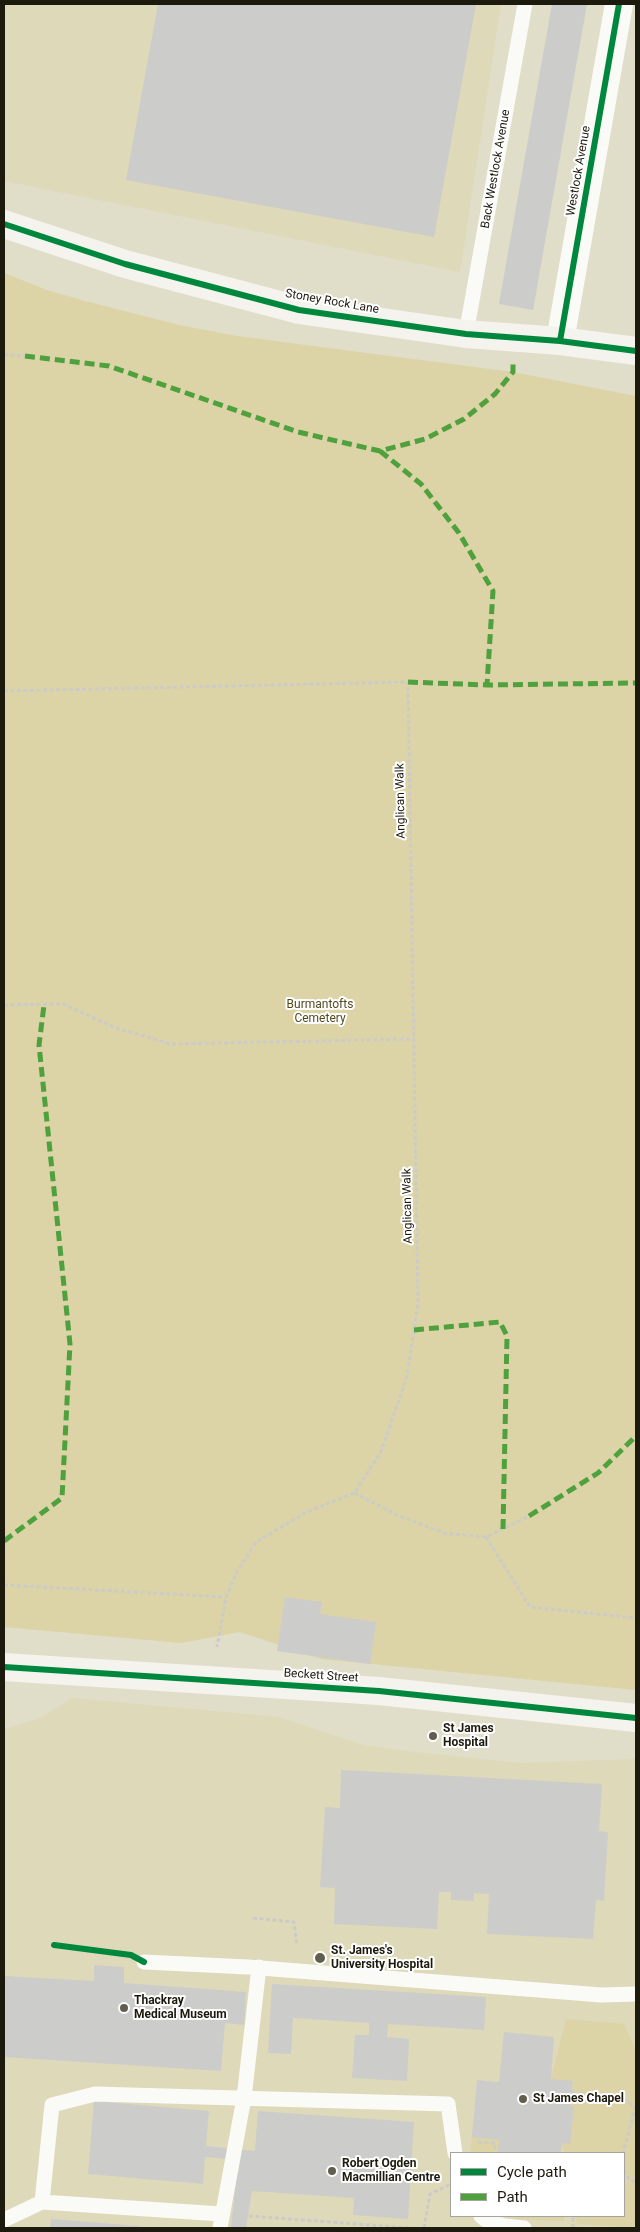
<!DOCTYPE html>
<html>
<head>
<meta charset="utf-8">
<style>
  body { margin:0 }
  #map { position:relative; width:640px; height:2232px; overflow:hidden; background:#e0ddc9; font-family:Roboto,sans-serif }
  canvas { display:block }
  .frame { position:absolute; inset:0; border:5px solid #1c1a0d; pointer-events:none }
  .legend { position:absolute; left:450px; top:2152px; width:175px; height:65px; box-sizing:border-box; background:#fff; border:1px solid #a4a39e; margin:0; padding:6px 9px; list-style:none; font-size:15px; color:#1c1a0d }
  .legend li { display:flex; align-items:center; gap:10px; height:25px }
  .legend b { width:25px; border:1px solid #a4a39e }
</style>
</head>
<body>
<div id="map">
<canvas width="640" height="2232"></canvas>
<div class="frame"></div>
<ul class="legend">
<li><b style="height:6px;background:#00873e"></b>Cycle path</li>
<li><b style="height:6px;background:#4fa13e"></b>Path</li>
</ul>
</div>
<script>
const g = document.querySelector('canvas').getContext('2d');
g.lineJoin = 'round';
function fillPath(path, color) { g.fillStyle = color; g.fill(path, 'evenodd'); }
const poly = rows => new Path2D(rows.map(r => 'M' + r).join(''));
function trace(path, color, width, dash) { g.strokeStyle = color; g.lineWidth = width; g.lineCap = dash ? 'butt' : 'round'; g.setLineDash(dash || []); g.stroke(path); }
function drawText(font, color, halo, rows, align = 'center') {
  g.font = font + ' Roboto,sans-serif'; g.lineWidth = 4; g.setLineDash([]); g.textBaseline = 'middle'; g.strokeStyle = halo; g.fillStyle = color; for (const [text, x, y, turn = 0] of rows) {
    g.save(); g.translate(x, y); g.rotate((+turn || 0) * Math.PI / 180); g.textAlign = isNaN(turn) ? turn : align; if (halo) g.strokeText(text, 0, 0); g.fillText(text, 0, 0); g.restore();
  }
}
const built = poly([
  [4,4,501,4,460,272,4,181],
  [72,1698,279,1717,363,1745,406,1751,519,1763,636,1759,636,2228,4,2228,4,1729,39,1719],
  [451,2153,624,2153,624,2216,451,2216]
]);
const green = poly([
  [4,273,47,290,85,301,179,325,237,336,513,372,636,396,636,1690,321,1659,240,1632,181,1643,4,1627],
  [566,2019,624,2024,636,2051,636,2228,577,2224,575,2216,624,2216,624,2153,564,2153,561,2141,499,2140,498,2153,470,2153,478,2085,551,2079],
  [511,2216,565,2216,564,2221,516,2219]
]);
const building = poly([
  [158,4,476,4,434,237,126,180],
  [552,4,587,4,533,310,499,304],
  [285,1597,322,1602,320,1614,376,1622,370,1664,277,1651],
  [341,1770,602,1784,599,1831,608,1832,604,1901,596,1900,593,1939,487,1934,489,1894,474,1893,474,1901,451,1900,451,1892,439,1892,437,1929,334,1924,335,1888,320,1887,325,1807,340,1808],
  [94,1965,124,1967,124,1983,246,1992,244,2025,225,2023,221,2071,4,2057,4,1976,94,1981],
  [272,1984,486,1997,484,2030,388,2024,387,2037,409,2039,407,2081,352,2078,355,2035,369,2035,369,2023,293,2018,291,2054,268,2053],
  [504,2032,554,2037,551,2079,573,2081,570,2106,574,2106,570,2144,562,2143,561,2153,498,2153,499,2140,472,2137,477,2080,499,2082],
  [94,2101,209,2111,206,2146,255,2151,258,2111,414,2122,408,2219,353,2215,354,2198,252,2191,246,2228,231,2228,238,2160,205,2157,203,2184,88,2174],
  [51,2219,139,2226,139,2228,50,2228]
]);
const path = poly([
  [4,355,25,356],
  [4,691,408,682,418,1304,407,1376,381,1452,354,1493,307,1512,256,1542,237,1572,226,1597,217,1647],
  [4,1005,63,1004,116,1028,171,1044,414,1039],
  [354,1493,397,1515,444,1533,486,1537,529,1516],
  [486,1537,530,1607,636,1618],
  [4,1585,226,1597],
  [253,1918,294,1922,297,1946],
  [572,2092,626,2100,635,2108,623,2153],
  [478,2142,495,2143,495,2153],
  [624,2170,629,2179,636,2183],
  [249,2216,410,2228],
  [424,2228,430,2194,451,2184],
  [573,2228,573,2216]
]);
const lane = poly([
  [466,334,525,4],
  [144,1962,248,1967,601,1995,636,1994],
  [42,2202,52,2105,95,2094,448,2104,455,2153],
  [481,2216,487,2221,505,2226,524,2228],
  [4,2220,42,2202,221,2214],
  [220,2228,244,2098,259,1967]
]);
const street = poly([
  [560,341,619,4]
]);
const secondary = poly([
  [4,224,125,264,299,310,466,334,560,341,636,351],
  [4,1667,379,1691,636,1718]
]);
const quiet = poly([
  [25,356,109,366,298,432,380,451,425,439,464,419,495,394,513,372,513,364],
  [380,451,421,484,459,533,493,591,487,685],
  [408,682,487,685,636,683],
  [414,1330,500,1322,507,1336,503,1529],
  [529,1516,598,1473,636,1436],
  [4,1541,62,1498,70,1344,39,1045,44,1005]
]);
const cycleway = poly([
  [4,224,125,264,299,310,466,334,560,341,636,351],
  [560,341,619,4],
  [4,1667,379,1691,636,1718],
  [54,1945,131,1955,144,1962]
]);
const markers = [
  [433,1736,5,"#615e4f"],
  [320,1958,6,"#615e4f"],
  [124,2008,5,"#615e4f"],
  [523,2099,5,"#615e4f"],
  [332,2171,5,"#615e4f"]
];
const streetNames = [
  ["Back Westlock Avenue",496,169,-80],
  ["Westlock Avenue",579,171,-80],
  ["Stoney Rock Lane",332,302,10],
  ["Anglican Walk",401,801,-91],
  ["Anglican Walk",408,1206,-91],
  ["Beckett Street",321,1676,4]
];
const parkNames = [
  ["Burmantofts",320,1005],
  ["Cemetery",320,1019]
];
const poiNames = [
  ["St James",443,1729],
  ["Hospital",443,1743],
  ["St. James's",331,1951],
  ["University Hospital",331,1965],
  ["Thackray",134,2001],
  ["Medical Museum",134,2015],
  ["St James Chapel",533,2099],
  ["Robert Ogden",342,2164],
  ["Macmillian Centre",342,2178]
];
fillPath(built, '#ded9b9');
fillPath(green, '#dcd4a7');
fillPath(building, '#ccccca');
trace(path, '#cccbc6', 3, [4, 2.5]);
trace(lane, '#fafaf7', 15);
trace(street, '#fafaf7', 28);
trace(secondary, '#f4f3ed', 28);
trace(quiet, '#4fa13e', 5, [10, 5]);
trace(cycleway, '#00873e', 6);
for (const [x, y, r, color] of markers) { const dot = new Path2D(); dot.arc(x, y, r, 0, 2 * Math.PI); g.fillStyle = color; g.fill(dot); trace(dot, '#fff', 2); }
drawText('12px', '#1c1a0d', '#fff', streetNames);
drawText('12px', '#524a1f', '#fff', parkNames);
drawText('bold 12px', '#1c1a0d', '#fff', poiNames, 'left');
</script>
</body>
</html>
